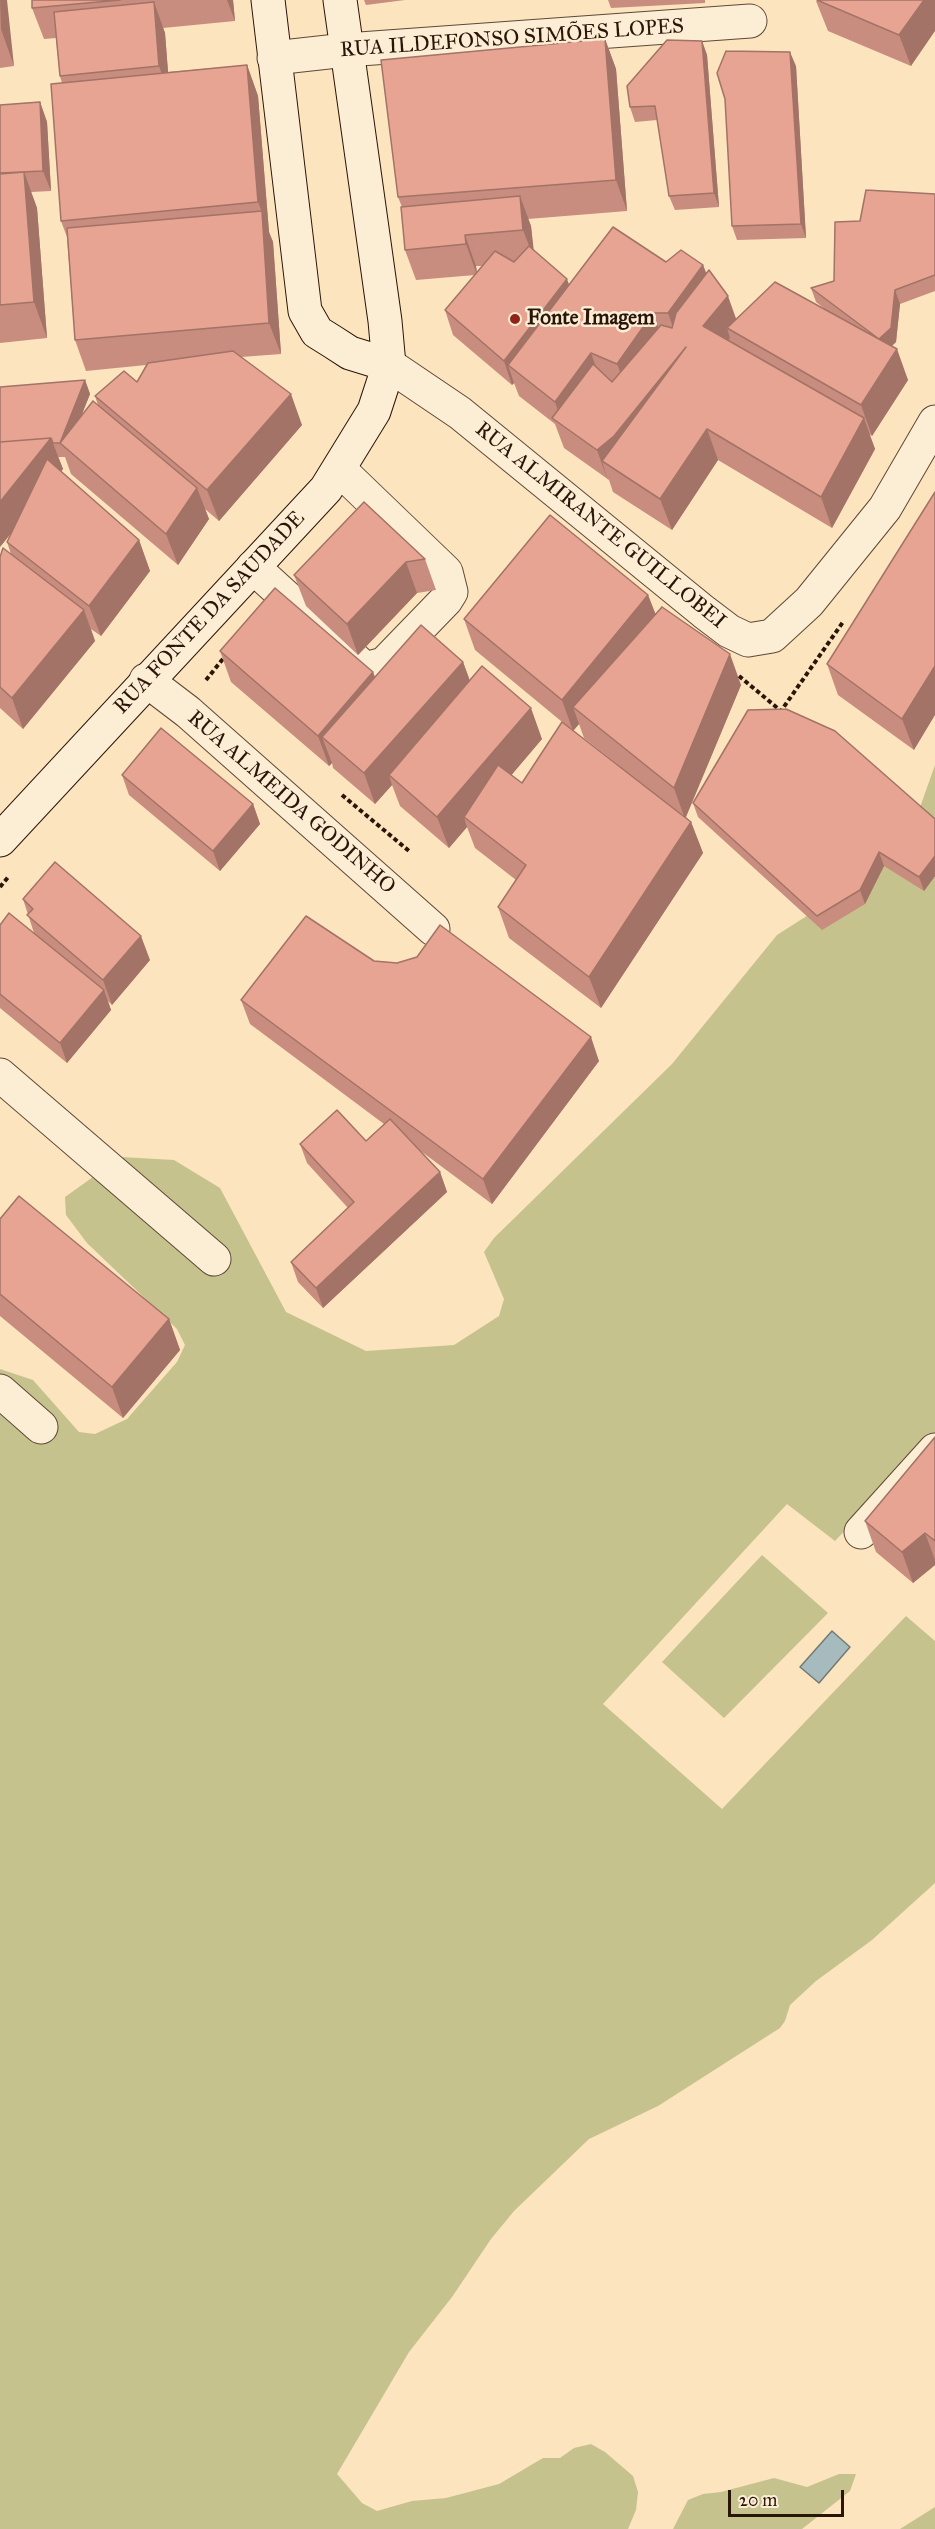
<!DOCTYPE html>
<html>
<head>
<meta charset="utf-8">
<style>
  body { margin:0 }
  #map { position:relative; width:935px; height:2529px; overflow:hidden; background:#fbe4be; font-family:"IM FELL Great Primer",serif }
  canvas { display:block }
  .scale { position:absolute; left:728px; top:2490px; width:116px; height:27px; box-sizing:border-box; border:3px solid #2a1509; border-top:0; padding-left:8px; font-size:18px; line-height:21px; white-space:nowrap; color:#2a1509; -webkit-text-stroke:4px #fcedd5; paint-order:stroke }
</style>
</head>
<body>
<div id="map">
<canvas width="935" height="2529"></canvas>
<div class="scale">20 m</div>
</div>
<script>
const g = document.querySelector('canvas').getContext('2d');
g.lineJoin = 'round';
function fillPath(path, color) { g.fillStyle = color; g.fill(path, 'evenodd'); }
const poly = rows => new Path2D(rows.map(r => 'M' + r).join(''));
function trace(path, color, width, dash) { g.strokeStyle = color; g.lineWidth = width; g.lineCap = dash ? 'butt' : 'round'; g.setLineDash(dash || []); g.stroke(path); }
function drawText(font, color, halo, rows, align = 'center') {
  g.font = font + ' "IM FELL Great Primer",serif'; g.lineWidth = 5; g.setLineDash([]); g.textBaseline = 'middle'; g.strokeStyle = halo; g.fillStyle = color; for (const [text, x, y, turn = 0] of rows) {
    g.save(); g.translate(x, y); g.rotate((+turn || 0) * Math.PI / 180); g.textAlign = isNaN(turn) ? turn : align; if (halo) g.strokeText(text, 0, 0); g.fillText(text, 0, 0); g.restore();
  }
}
const green = poly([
  [935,765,935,1434,835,1541,787,1504,603,1704,722,1809,906,1616,935,1641,935,1883,872,1940,816,1981,790,2005,785,2021,780,2028,658,2106,589,2139,514,2211,491,2239,452,2297,409,2352,337,2474,362,2503,377,2511,412,2501,446,2498,499,2484,543,2458,560,2458,574,2448,591,2444,605,2452,633,2476,638,2492,636,2510,628,2529,0,2529,0,1369,33,1380,79,1432,95,1434,127,1419,177,1362,185,1345,177,1329,87,1243,66,1215,65,1197,121,1157,174,1160,220,1188,286,1312,366,1351,454,1345,499,1316,504,1299,484,1252,494,1238,672,1064,777,935,841,894,918,813],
  [762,1555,828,1613,724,1718,662,1662],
  [839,2474,856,2474,850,2491,802,2529,673,2529,688,2500,703,2494,721,2492,774,2478,807,2487],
  [935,2507,935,2529,900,2529]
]);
const water = poly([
  [832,1631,850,1647,819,1683,800,1667,832,1631]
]);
const path = poly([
  [739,676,781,711,843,622],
  [206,680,226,655],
  [342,795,409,851],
  [0,887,9,876]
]);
const street = poly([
  [274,58,346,50,750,21],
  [389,365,460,413,704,612,729,631,748,640,772,636,809,602,885,508,935,422],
  [253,567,365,669,384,664,446,600,451,592,446,572,340,470],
  [146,680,188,712,433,929],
  [0,1075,214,1259],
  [0,1391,41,1427],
  [861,1532,935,1450]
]);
const secondary = poly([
  [268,0,305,311,317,332,333,342,350,353,389,365],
  [0,840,326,489,374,411,389,365,385,321,340,0]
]);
const wall = poly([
  [0,0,14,66,0,68],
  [32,0,233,0,235,21,163,28,165,33,168,72,247,65,258,96,269,232,273,242,281,354,241,357,302,425,219,521,205,509,209,519,178,565,71,474,65,457,58,457,63,469,61,471,139,540,150,571,101,636,91,629,95,641,23,729,0,708,0,557,11,554,7,542,11,533,0,547,85,380,90,394,81,416,98,405,95,396,137,382,146,365,86,371,75,340,67,237,61,221,62,83,60,76,56,38,44,39,32,8],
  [364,0,405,0,366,5],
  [608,0,705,0,705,3,611,8],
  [935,0,911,66,828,31,816,1],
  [605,39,616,69,627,211,528,219,531,226,533,249,569,284,666,262,703,265,706,273,736,319,825,309,816,302,811,288,834,281,860,221,935,194,935,291,900,304,896,342,892,346,908,380,872,436,869,434,875,449,832,528,718,460,672,530,613,492,609,480,564,448,555,424,519,396,514,383,512,385,453,335,445,310,475,275,416,280,405,250,402,207,398,197],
  [476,266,482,266,477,272],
  [702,41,707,55,719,207,675,210,669,196,657,120,635,122,630,107],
  [796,66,806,238,737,240,732,226],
  [40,102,47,122,51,191,31,192,37,208,47,338,0,343,0,105],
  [935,492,914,750,838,695,827,664],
  [425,559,436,590,417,593,358,655,306,606,294,575],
  [648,595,656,615,741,685,686,817,691,822,703,853,601,1008,509,938,498,907,516,880,475,848,467,827,449,848,400,806,392,785,375,804,333,768,332,763,329,766,231,682,220,651,373,672,375,677,463,662,470,681,542,739,511,775,522,783,567,726,475,650,464,619],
  [579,724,584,738,622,768,573,731],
  [122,775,253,804,260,824,220,871,129,795],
  [693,803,935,819,935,876,924,891,884,866,865,904,822,930,698,817],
  [23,899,150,960,112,1005,108,1001,111,1010,67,1063,0,1008,0,925,34,933],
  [374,961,599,1061,492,1204,418,1149,440,1172,447,1192,323,1308,298,1282,291,1262,348,1208,307,1163,300,1144,366,1141,384,1124,250,1024,241,1000],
  [0,1219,169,1319,180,1350,123,1418,0,1316],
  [935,1437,935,1565,913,1583,876,1552,865,1521]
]);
const shadedWall = poly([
  [0,0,7,0,14,66,1,29],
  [227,0,233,0,235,21],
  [924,0,935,0,935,31,911,66,899,35],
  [154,2,165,33,170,97,159,66],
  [605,39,616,69,627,211,616,180],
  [702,41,707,55,719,207,714,193],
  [790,52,796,66,806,238,801,224],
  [247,65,258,96,269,232,273,242,281,354,269,323,262,212,258,202],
  [40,102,47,122,51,191,43,171],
  [24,172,37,208,47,338,34,302],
  [520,196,531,226,535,261,523,230],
  [465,235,476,266,477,275,466,244],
  [703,265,715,296,679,344,668,313],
  [567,279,576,304,508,365,514,383,512,385,504,361],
  [895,290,900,304,896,342,884,353,879,339],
  [728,296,739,327,727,328,730,338,715,356,703,326],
  [653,313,664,344,629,394,617,364],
  [686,347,602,461,608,481,597,450],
  [897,349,908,380,872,436,861,405],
  [591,353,602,384,563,425,555,402],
  [85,380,90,394,68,450,60,443],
  [291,394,302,425,219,521,207,490],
  [864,418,875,449,832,528,821,497],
  [707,429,718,460,672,530,660,499],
  [51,438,63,469,0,547,0,502],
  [197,488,209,519,178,565,166,534],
  [139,540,150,571,101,636,89,606],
  [406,562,417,593,358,655,347,624],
  [648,595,660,626,573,707,579,724,573,731,562,700],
  [84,610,95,641,23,729,12,698],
  [730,654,741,685,685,819,674,788],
  [463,662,474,692,389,775,392,785,375,804,364,773],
  [935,666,935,715,914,750,902,719],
  [373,672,384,703,322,737,332,763,329,766,318,736],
  [531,708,542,739,471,823,464,817,467,827,449,848,437,817],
  [253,804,260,824,220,871,213,851],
  [691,822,703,853,601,1008,589,977],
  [879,852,884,866,865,904,860,890],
  [935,856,935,876,924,891,919,877],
  [141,936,150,960,112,1005,103,980],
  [104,990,111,1010,67,1063,60,1043],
  [591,1037,599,1061,492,1204,483,1179],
  [440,1172,447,1192,323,1308,316,1288],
  [169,1319,180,1350,123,1418,112,1387],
  [925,1533,935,1560,935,1565,913,1583,902,1552]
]);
const building = poly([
  [32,0,120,0,32,8,32,0],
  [817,0,924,0,899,35,817,0],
  [154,2,159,66,60,76,54,12,154,2],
  [605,39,616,180,398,197,381,60,605,39],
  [667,40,702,41,714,193,669,196,655,106,630,107,627,86,667,40],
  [726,51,790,52,801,224,732,226,725,99,717,73,726,51],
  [247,65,258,202,61,221,51,84,247,65],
  [40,102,43,171,0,173,0,105,40,102],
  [24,172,34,302,0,305,0,174,24,172],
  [866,190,935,194,935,275,895,290,891,328,879,339,811,288,834,281,835,222,860,221,866,190],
  [520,196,523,230,465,235,466,244,405,250,401,207,520,196],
  [262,211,269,323,75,340,67,228,262,211],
  [613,227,666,262,681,250,703,265,668,313,653,313,617,364,591,353,555,402,508,365,613,227],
  [529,246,567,279,504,361,445,310,495,251,514,262,529,246],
  [709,270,728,296,703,326,864,418,821,497,707,429,660,499,602,461,686,347,614,436,597,450,552,418,593,364,612,382,661,325,672,328,676,313,709,270],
  [775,282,897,349,861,405,727,328,775,282],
  [233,351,291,394,207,490,95,396,124,371,137,382,148,363,233,351],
  [85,380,60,443,53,443,51,438,0,442,0,387,85,380],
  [93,401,197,488,166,534,60,443,93,401],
  [51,438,0,502,0,442,51,438],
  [47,459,139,540,89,606,7,542,47,459],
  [935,492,935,666,902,719,827,664,935,492],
  [364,502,425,559,406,562,347,624,294,575,364,502],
  [550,515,648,595,562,700,464,619,550,515],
  [3,548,84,610,12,698,0,687,0,557,3,548],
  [275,588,373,672,318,736,220,651,275,588],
  [662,607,730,654,674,788,573,707,662,607],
  [421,625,463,662,364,773,322,737,421,625],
  [482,666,531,708,437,817,389,775,482,666],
  [786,709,835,731,935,819,935,856,919,877,879,852,860,890,817,916,693,803,748,710,786,709],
  [562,722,691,822,589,977,498,907,526,865,464,817,498,765,522,783,562,722],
  [161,728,253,804,213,851,122,775,161,728],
  [55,862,141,936,103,980,27,915,33,909,23,899,55,862],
  [9,913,104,990,60,1043,0,994,0,925,9,913],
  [306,916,374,961,397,963,417,957,440,925,591,1037,483,1179,241,1000,306,916],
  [337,1110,366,1141,390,1119,440,1172,316,1288,291,1262,354,1202,300,1144,337,1110],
  [19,1196,169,1319,112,1387,0,1294,0,1219,19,1196],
  [935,1437,935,1541,925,1533,902,1552,865,1521,935,1437]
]);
const markers = [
  [515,319,6,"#8f2418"]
];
const streetNames = [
  ["RUA ILDEFONSO SIMÕES LOPES",512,39,-4],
  ["RUA ALMIRANTE GUILLOBEI",600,526,39],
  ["RUA FONTE DA SAUDADE",210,613,-47],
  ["RUA ALMEIDA GODINHO",291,803,41]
];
const poiNames = [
  ["Fonte Imagem",527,319]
];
fillPath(green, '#c5c28d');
fillPath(water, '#a5bbbd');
trace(water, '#747975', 1.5);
trace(street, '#5e4936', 35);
trace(secondary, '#2a1509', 35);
trace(path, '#2a1509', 4, [4.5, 3]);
trace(street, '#fcedd5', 33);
trace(secondary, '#fcedd5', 33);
fillPath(wall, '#c88d7e');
fillPath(shadedWall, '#a27366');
fillPath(building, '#e8a492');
trace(building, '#a27366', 1.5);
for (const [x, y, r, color] of markers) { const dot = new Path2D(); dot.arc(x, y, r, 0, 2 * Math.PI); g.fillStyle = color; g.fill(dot); trace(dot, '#fcedd5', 2); }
drawText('21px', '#2a1509', '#fcedd5', streetNames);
drawText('bold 21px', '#2a1509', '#fcedd5', poiNames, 'left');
</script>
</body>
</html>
